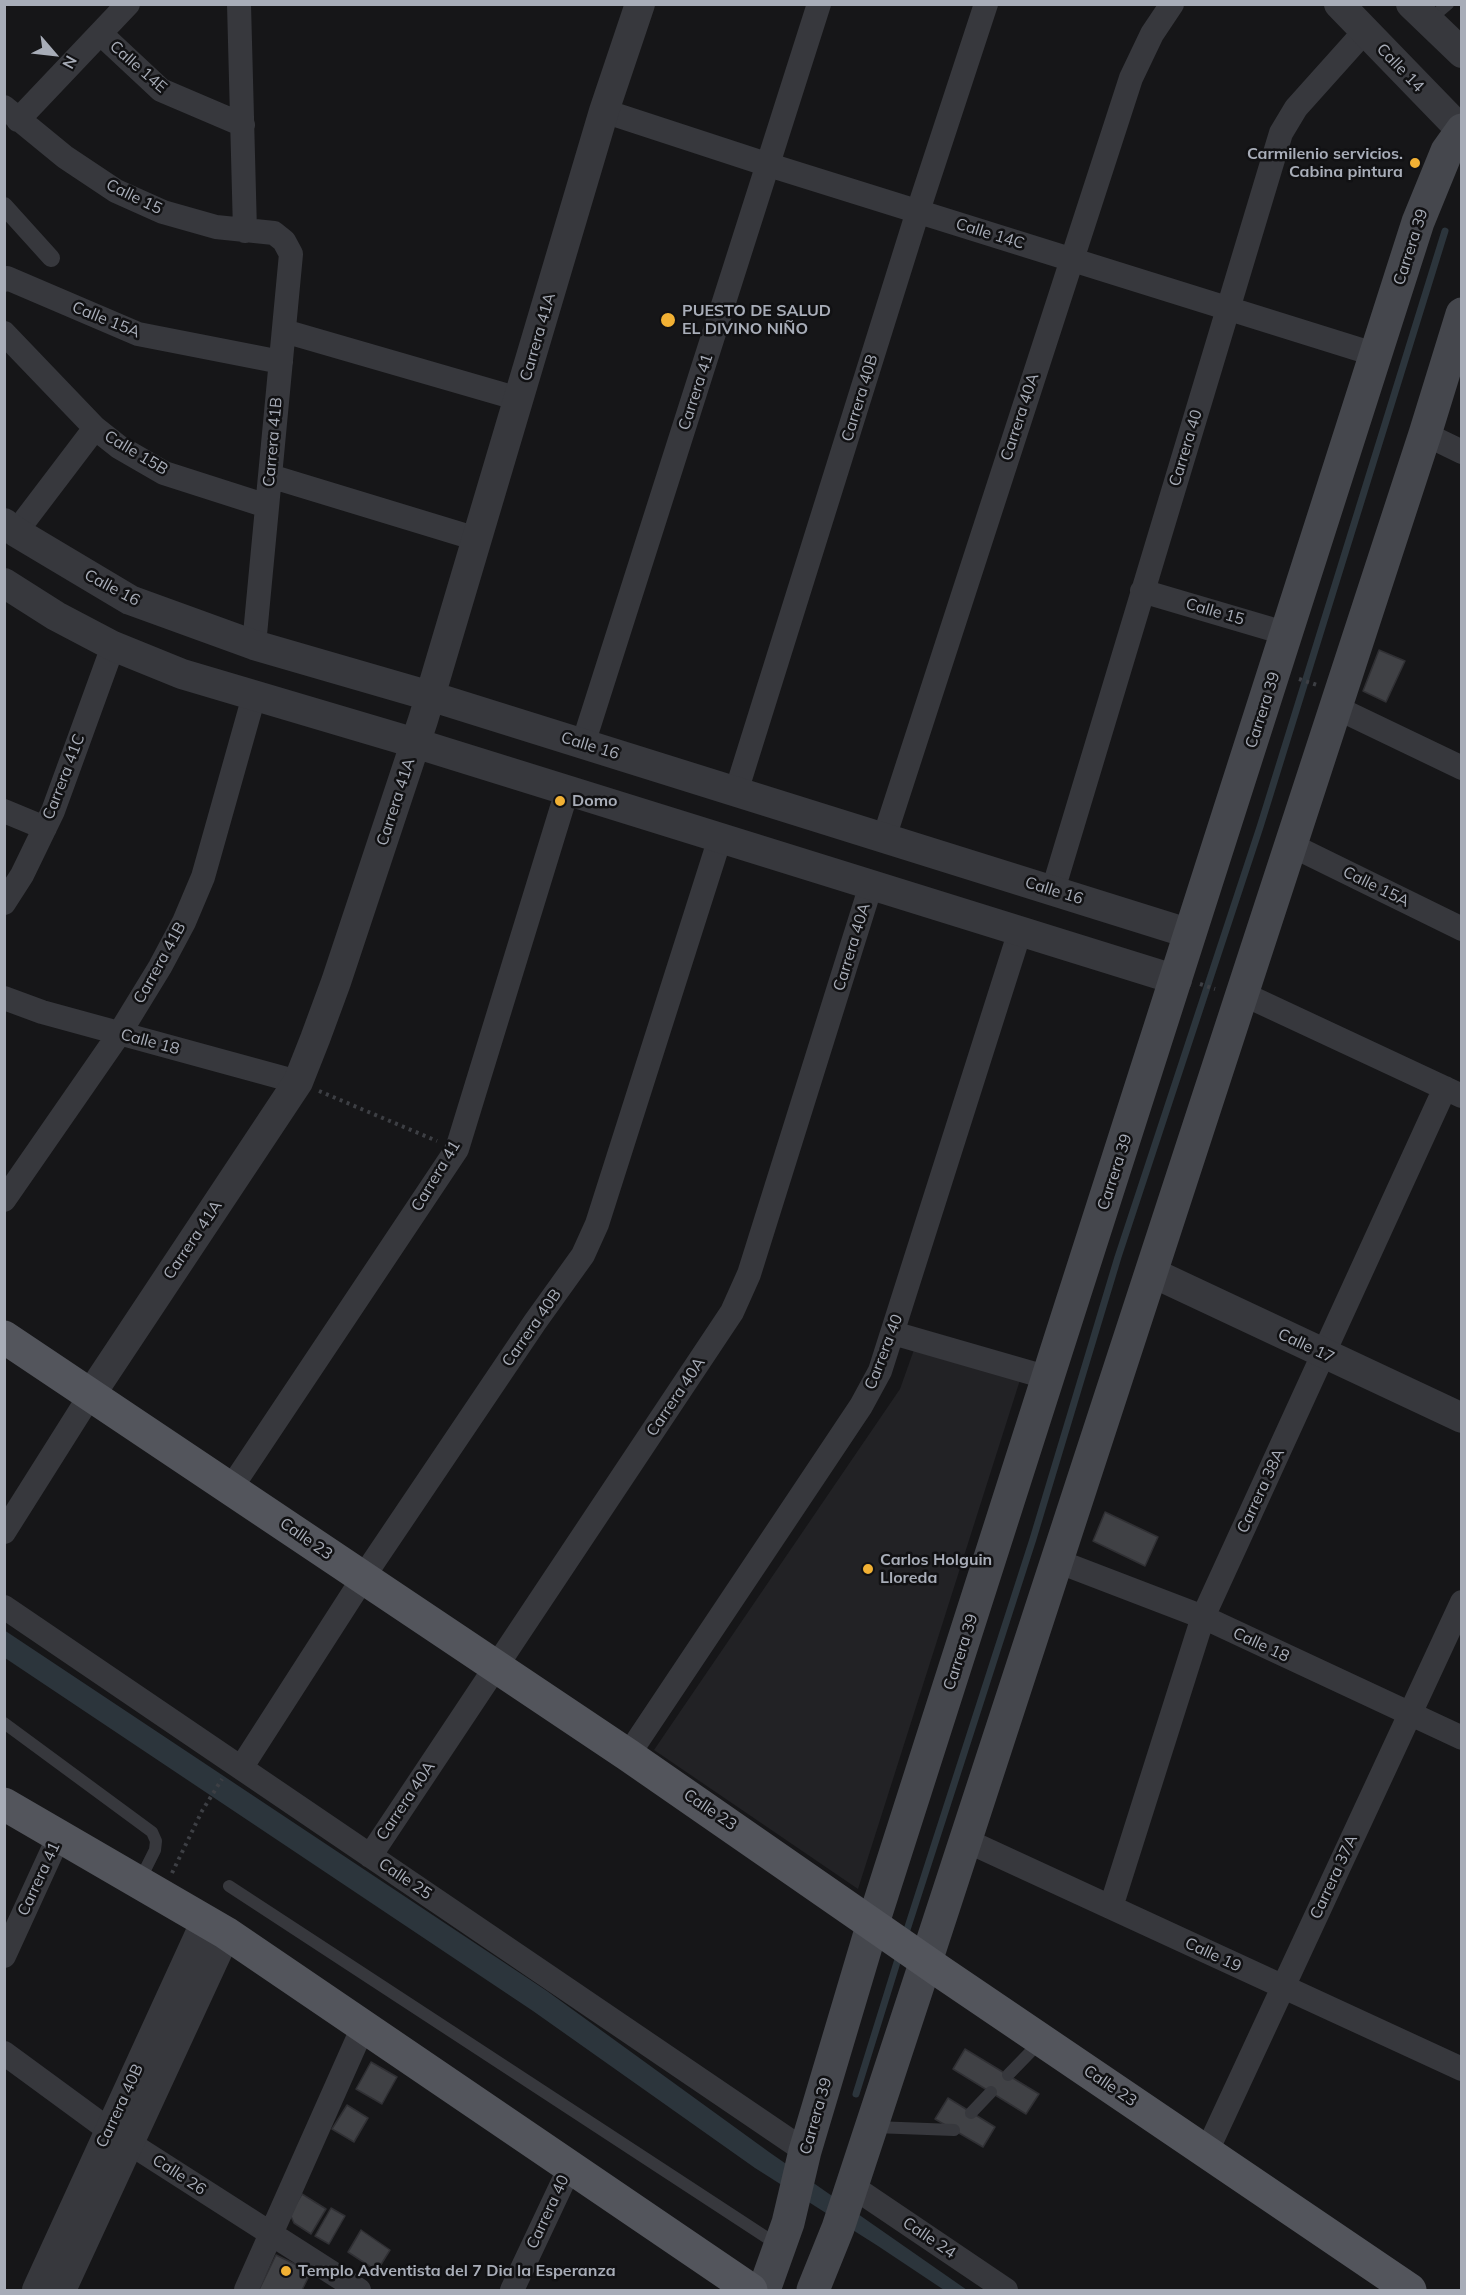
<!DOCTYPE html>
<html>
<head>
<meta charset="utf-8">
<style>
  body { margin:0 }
  #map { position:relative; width:1466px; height:2295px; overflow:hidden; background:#161618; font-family:Mulish,sans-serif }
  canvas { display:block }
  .frame { position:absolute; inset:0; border:6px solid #a8adb8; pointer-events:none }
  .north { position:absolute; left:24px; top:24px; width:60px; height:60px; -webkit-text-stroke:4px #111113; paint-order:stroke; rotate:118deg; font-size:16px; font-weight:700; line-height:24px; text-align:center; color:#a8adb8 }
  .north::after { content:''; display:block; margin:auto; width:21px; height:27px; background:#a8adb8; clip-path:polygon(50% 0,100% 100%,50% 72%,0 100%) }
</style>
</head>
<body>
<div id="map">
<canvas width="1466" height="2295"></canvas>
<div class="frame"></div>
<div class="north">N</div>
</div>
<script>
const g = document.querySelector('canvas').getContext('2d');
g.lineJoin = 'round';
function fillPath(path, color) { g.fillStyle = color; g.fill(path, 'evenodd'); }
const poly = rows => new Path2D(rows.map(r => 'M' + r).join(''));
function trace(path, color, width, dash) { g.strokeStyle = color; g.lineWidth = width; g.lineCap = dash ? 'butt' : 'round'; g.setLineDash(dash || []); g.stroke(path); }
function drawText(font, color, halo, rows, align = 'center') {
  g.font = font + ' Mulish,sans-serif'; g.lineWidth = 5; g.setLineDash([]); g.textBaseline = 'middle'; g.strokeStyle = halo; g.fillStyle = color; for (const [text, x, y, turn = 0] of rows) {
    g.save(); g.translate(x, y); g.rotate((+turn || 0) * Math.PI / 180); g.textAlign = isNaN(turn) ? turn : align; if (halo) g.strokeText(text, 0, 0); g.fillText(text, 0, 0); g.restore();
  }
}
const built = poly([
  [916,1344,1020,1380,858,1889,654,1750,900,1389]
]);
const water = poly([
  [4,1630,547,1991,769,2152,967,2290,944,2290,878,2246,755,2168,533,2011,5,1658]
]);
const stream = poly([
  [905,1936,1033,1539,1118,1257,1260,827,1445,231],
  [856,2094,899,1956]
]);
const building = poly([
  [1379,650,1405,661,1386,702,1363,691,1379,650],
  [1105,1512,1158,1537,1145,1566,1093,1541,1105,1512],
  [965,2049,1039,2094,1026,2114,953,2069,965,2049],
  [371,2062,397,2077,382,2104,356,2089,371,2062],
  [948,2098,995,2127,983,2147,935,2119,948,2098],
  [347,2105,368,2118,354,2142,332,2129,347,2105],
  [302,2194,326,2209,311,2234,294,2223,290,2214,302,2194],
  [331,2208,345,2216,329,2244,315,2236,331,2208],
  [361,2230,390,2250,377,2271,348,2252,361,2230],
  [276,2255,311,2272,302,2290,259,2290,276,2255]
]);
const path = poly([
  [1299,679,1317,685],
  [1200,984,1215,989],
  [319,1091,437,1141],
  [172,1873,202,1811,222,1779]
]);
const service = poly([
  [1428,21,1448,4],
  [4,1723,152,1832,156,1841,155,1850,140,1880],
  [229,1886,778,2245],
  [1008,2075,1041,2041],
  [971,2113,991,2092],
  [874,2127,954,2130]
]);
const pedestrian = poly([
  [4,206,51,258]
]);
const minor = poly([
  [239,4,245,231],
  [101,34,161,90,243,125],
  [4,107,65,157,116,191,163,212,216,227,274,233,284,241,291,254,254,645],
  [604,111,769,165,1377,355],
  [18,120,128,4],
  [4,280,7,278,138,334,281,362],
  [284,331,519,399],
  [4,333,95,428,119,447,164,473,267,506],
  [1425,434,1462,452],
  [270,476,477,539],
  [16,532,95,428],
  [1142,591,1288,634],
  [1335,707,1462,768],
  [583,744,819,4],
  [736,792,918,211,986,4],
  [4,811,45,828],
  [884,838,1131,78,1152,34,1172,4],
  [1291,845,1462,929],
  [1053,890,1281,133,1296,108,1365,31],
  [4,903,22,875,53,811,113,646],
  [1241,993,1462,1096],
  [4,998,42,1012,298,1082],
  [4,1200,119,1034,160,967,184,922,203,877,254,696],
  [893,1333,1049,1378],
  [231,1488,457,1149,567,791],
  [4,1532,91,1394],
  [1057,1561,1203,1617,1462,1738],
  [4,1607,805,2151],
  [628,1755,861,1406,880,1371,1020,931],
  [241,1768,374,1561,535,1322,583,1255,597,1224,720,838],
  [965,1840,1462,2069],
  [370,1856,732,1312,749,1274,871,885],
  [1111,1907,1203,1617,1445,1088],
  [4,1956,59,1836],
  [4,2053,109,2130,359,2290],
  [1207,2151,1462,1602],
  [852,2186,1006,2290],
  [246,2290,363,2027],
  [512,2290,570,2167]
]);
const tertiary = poly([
  [1339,4,1462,131],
  [1411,4,1462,53],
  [4,523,16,532,130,600,254,645,430,696,1191,934],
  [4,583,56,616,113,646,182,674,415,743,1177,980],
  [1151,1272,1462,1418],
  [91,1394,298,1082,315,1039,336,982,423,720,604,111,640,4],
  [37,2290,206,1921],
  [61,2290,226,1933]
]);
const secondary = poly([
  [764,2290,788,2223,805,2151,873,1923,1418,222,1447,151,1462,130],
  [813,2290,838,2228,926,1961,1425,434,1462,314]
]);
const primary = poly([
  [4,1337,628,1755,941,1972,1410,2290],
  [4,1804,226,1933,751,2290]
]);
const markers = [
  [1415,163,6,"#f2b134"],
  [668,320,8,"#f2b134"],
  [560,801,6,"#f2b134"],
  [868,1569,6,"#f2b134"],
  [286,2271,6,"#f2b134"]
];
const streetNames = [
  ["Calle 14E",138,67,41],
  ["Calle 14",1400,68,46],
  ["Calle 15",134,197,26],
  ["Calle 14C",990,234,17],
  ["Carrera 39",1411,247,-72],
  ["Calle 15A",106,320,22],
  ["Carrera 41A",538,337,-74],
  ["Carrera 41",696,392,-72],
  ["Carrera 40B",860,398,-73],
  ["Carrera 40A",1020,417,-72],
  ["Carrera 41B",273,442,-85],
  ["Carrera 40",1186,448,-73],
  ["Calle 15B",136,453,31],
  ["Calle 16",112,588,28],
  ["Calle 15",1215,612,16],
  ["Carrera 39",1263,710,-72],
  ["Calle 16",590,746,17],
  ["Carrera 41C",64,777,-69],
  ["Carrera 41A",396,802,-72],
  ["Calle 15A",1376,887,26],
  ["Calle 16",1054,891,17],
  ["Carrera 40A",852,947,-73],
  ["Carrera 41B",160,963,-61],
  ["Calle 18",150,1042,15],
  ["Carrera 39",1115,1172,-72],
  ["Carrera 41",436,1176,-59],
  ["Carrera 41A",193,1240,-56],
  ["Carrera 40B",532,1328,-55],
  ["Calle 17",1306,1346,25],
  ["Carrera 40",884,1352,-69],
  ["Carrera 40A",676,1397,-56],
  ["Carrera 38A",1261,1491,-65],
  ["Calle 23",306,1539,35],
  ["Calle 18",1261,1645,25],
  ["Carrera 39",961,1652,-72],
  ["Carrera 40A",406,1801,-56],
  ["Calle 23",710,1810,34],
  ["Carrera 37A",1334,1877,-65],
  ["Carrera 41",39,1879,-65],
  ["Calle 25",405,1879,34],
  ["Calle 19",1213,1955,25],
  ["Calle 23",1110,2086,34],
  ["Carrera 40B",120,2106,-65],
  ["Carrera 39",816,2116,-74],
  ["Calle 26",179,2175,33],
  ["Carrera 40",548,2212,-65],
  ["Calle 24",929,2238,34]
];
const poiNames = [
  ["Carmilenio servicios.",1403,154,"right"],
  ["Cabina pintura",1403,172,"right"],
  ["PUESTO DE SALUD",682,311],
  ["EL DIVINO NIÑO",682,329],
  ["Domo",572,801],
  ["Carlos Holguin",880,1560],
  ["Lloreda",880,1578],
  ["Templo Adventista del 7 Dia la Esperanza",298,2271]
];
fillPath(built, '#222225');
fillPath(water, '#2c353c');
trace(stream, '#2c353c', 7);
fillPath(building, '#404145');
trace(building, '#303034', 1.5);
trace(path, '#3d3f44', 4, [3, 4.5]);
trace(service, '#37383d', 12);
trace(pedestrian, '#37383d', 18);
trace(minor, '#37383d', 24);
trace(tertiary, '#37383d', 30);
trace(secondary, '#45474d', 33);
trace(primary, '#53555c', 33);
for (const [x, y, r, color] of markers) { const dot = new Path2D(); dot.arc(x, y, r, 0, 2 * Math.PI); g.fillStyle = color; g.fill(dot); trace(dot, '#111113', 2); }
drawText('16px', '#a8adb8', '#111113', streetNames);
drawText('bold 16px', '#a8adb8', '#111113', poiNames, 'left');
</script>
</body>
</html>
